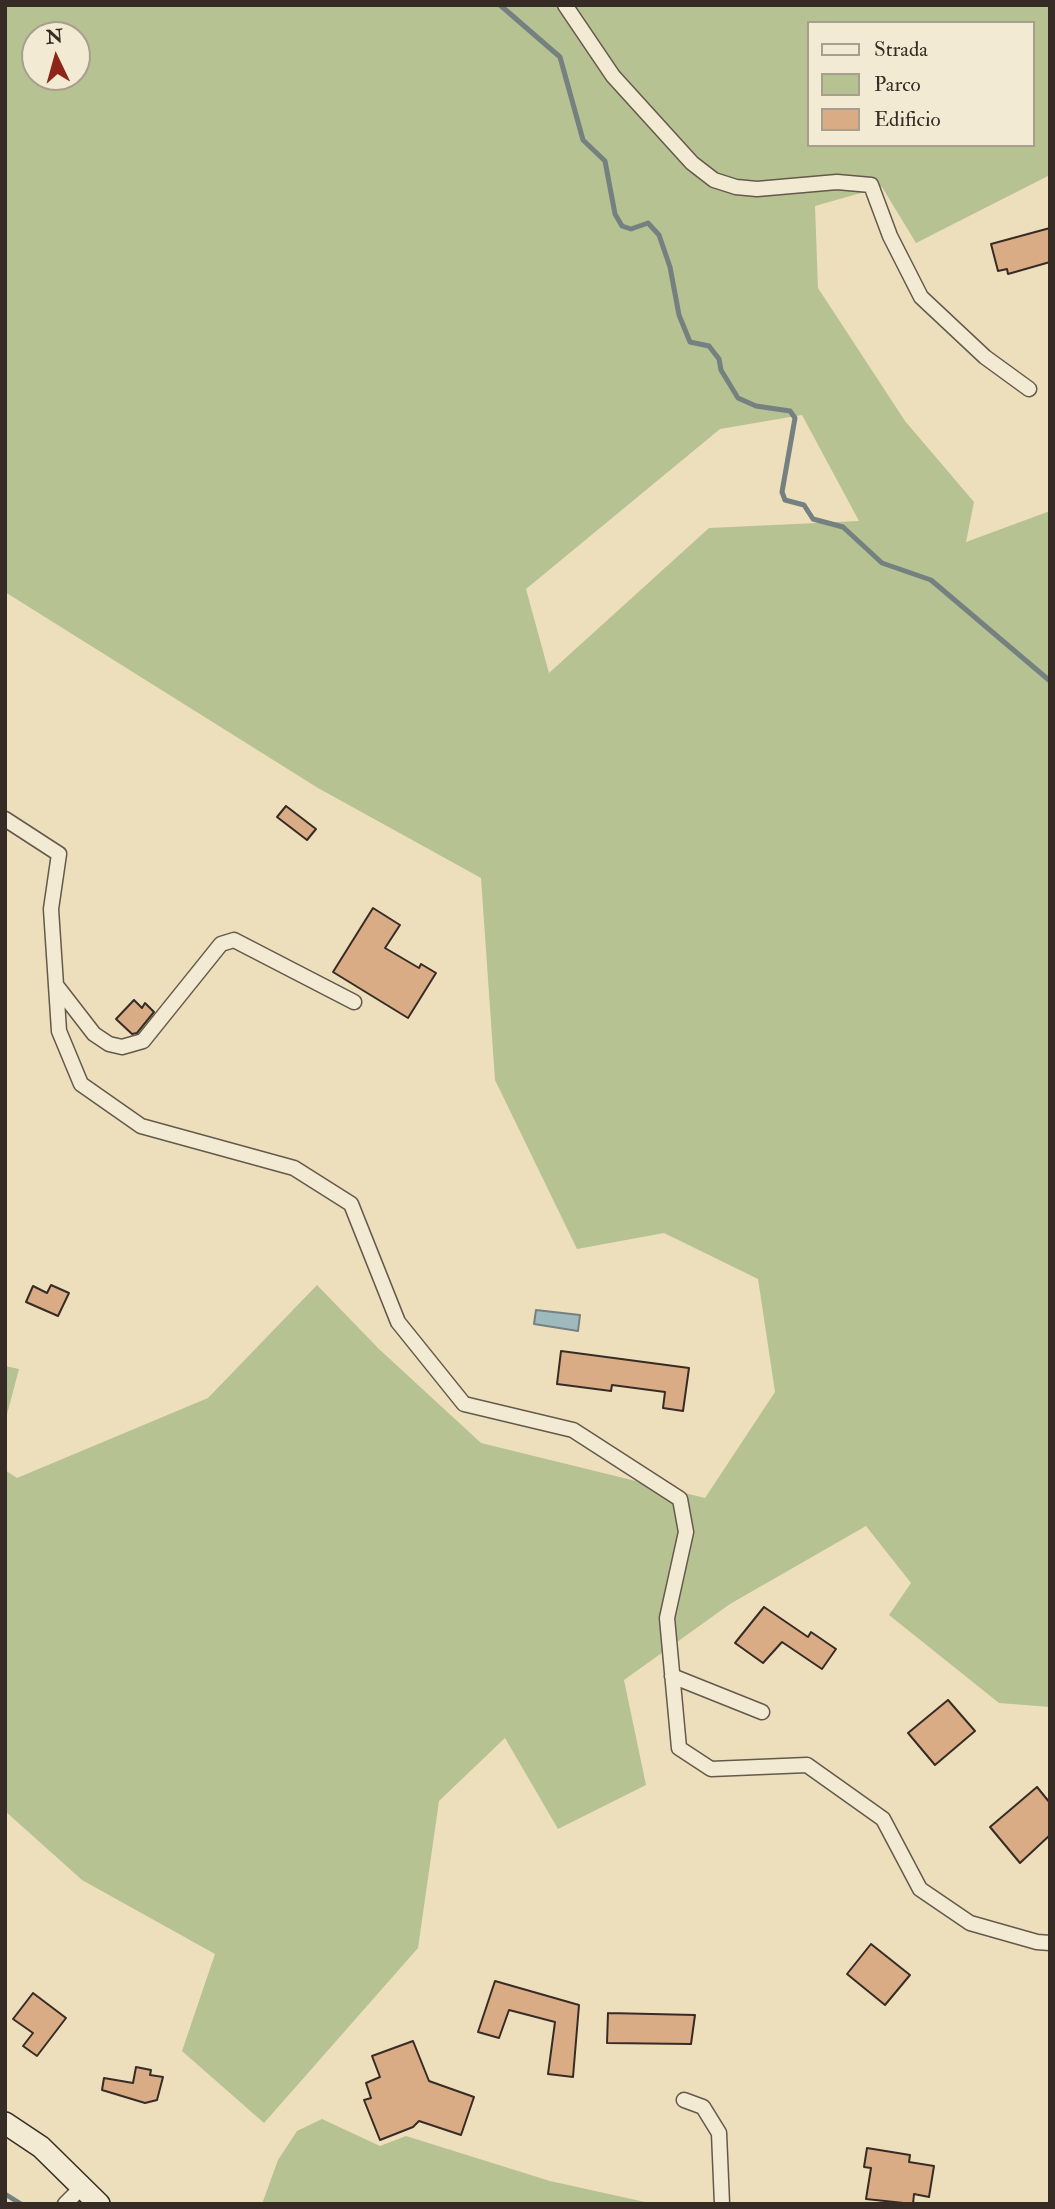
<!DOCTYPE html>
<html>
<head>
<meta charset="utf-8">
<style>
  body { margin:0 }
  #map { position:relative; width:1055px; height:2209px; overflow:hidden; background:#eddfbc; font-family:"IM FELL Double Pica",serif }
  canvas { display:block }
  .frame { position:absolute; inset:0; border:7px solid #372c25; pointer-events:none }
  .legend { position:absolute; left:807px; top:21px; width:228px; height:126px; box-sizing:border-box; background:#f3ead3; border:2px solid #a89e8d; margin:0; padding:9px 12px; list-style:none; font-size:21px; color:#372c25 }
  .legend li { display:flex; align-items:center; gap:14px; height:35px }
  .legend b { width:35px; border:2px solid #a89e8d }
  .north { position:absolute; left:21px; top:21px; width:70px; height:70px; box-sizing:border-box; background:#f3ead3; border:2px solid #a89e8d; border-radius:50%; rotate:355deg; font-size:19px; font-weight:700; line-height:28px; text-align:center; color:#372c25 }
  .north::after { content:''; display:block; margin:auto; width:24px; height:32px; background:#8f2418; clip-path:polygon(50% 0,100% 100%,50% 72%,0 100%) }
</style>
</head>
<body>
<div id="map">
<canvas width="1055" height="2209"></canvas>
<div class="frame"></div>
<ul class="legend">
<li><b style="height:9px;background:#f3ead3"></b>Strada</li>
<li><b style="height:19px;background:#b6c292"></b>Parco</li>
<li><b style="height:19px;background:#d9ac86"></b>Edificio</li>
</ul>
<div class="north">N</div>
</div>
<script>
const g = document.querySelector('canvas').getContext('2d');
g.lineJoin = 'round';
function fillPath(path, color) { g.fillStyle = color; g.fill(path, 'evenodd'); }
const poly = rows => new Path2D(rows.map(r => 'M' + r).join(''));
function trace(path, color, width, dash) { g.strokeStyle = color; g.lineWidth = width; g.lineCap = dash ? 'butt' : 'round'; g.setLineDash(dash || []); g.stroke(path); }
const green = poly([
  [5,5,1050,5,1050,175,916,243,882,187,815,206,818,288,905,421,974,502,966,542,1050,511,1050,1707,999,1703,889,1615,911,1583,866,1526,730,1604,624,1680,646,1785,558,1829,505,1738,439,1801,418,1948,264,2123,182,2051,215,1954,82,1880,5,1811,5,1470,17,1478,208,1398,317,1285,379,1349,481,1443,705,1498,775,1392,758,1279,664,1233,577,1249,495,1080,481,878,318,788,5,592],
  [808,23,1032,23,1032,145,808,145],
  [35,35,77,35,77,77,35,77],
  [802,415,859,521,709,528,549,673,526,589,720,429],
  [5,1366,19,1369,6,1418,5,1418],
  [322,2119,380,2146,406,2136,550,2181,654,2204,262,2204,278,2160,297,2131]
]);
const water = poly([
  [536,1310,580,1315,578,1331,534,1324,536,1310]
]);
const stream = poly([
  [500,5,560,57,583,140,605,161,615,214,622,226,631,229,648,223,659,235,670,267,679,315,690,342,709,346,719,359,721,370,738,398,756,406,790,411,795,418,782,492,785,500,804,505,813,519,843,527,882,563,931,580,1050,681],
  [5,2194,21,2204]
]);
const building = poly([
  [1050,228,1050,262,1008,274,1007,269,998,271,991,244,1050,228],
  [286,806,316,829,307,840,277,817,286,806],
  [373,908,400,925,385,948,419,968,421,964,436,973,408,1018,333,972,373,908],
  [134,1000,142,1008,145,1003,154,1012,137,1033,132,1034,116,1019,134,1000],
  [51,1285,69,1293,58,1316,26,1302,33,1286,47,1293,51,1285],
  [561,1351,689,1368,683,1411,663,1408,665,1392,612,1385,611,1391,557,1384,561,1351],
  [764,1607,808,1637,811,1632,836,1649,822,1669,782,1642,763,1663,735,1643,764,1607],
  [948,1700,975,1731,935,1765,908,1733,948,1700],
  [1037,1787,1050,1803,1050,1835,1020,1863,990,1827,1037,1787],
  [871,1944,910,1975,885,2005,847,1974,871,1944],
  [495,1981,579,2005,573,2077,548,2074,555,2022,509,2010,499,2038,478,2032,495,1981],
  [33,1993,66,2018,37,2056,23,2046,33,2033,13,2019,33,1993],
  [608,2013,695,2015,691,2044,607,2043,608,2013],
  [413,2041,429,2081,474,2097,461,2135,419,2121,413,2127,380,2140,364,2100,371,2098,366,2083,380,2077,372,2056,413,2041],
  [136,2067,151,2070,150,2075,163,2077,157,2100,145,2103,102,2090,104,2078,133,2083,136,2067],
  [867,2148,910,2155,909,2162,934,2166,929,2197,914,2194,913,2204,866,2199,871,2168,864,2167,867,2148]
]);
const minor = poly([
  [565,5,613,76,692,163,714,180,736,187,757,189,837,182,871,185,890,236,921,297,985,357,1029,389],
  [5,819,59,854,51,909,59,1031,81,1084,141,1126,294,1168,351,1204,398,1322,464,1404,573,1430,680,1499,686,1532,667,1618,679,1748,711,1769,807,1765,883,1819,920,1889,970,1923,1037,1942,1050,1943],
  [56,985,94,1034,109,1044,122,1047,143,1041,221,944,234,940,354,1002],
  [672,1676,762,1712],
  [684,2100,703,2107,719,2133,722,2204],
  [65,2204,83,2186]
]);
const secondary = poly([
  [5,2123,41,2147,99,2204]
]);
fillPath(green, '#b6c292');
fillPath(water, '#9ebabc');
trace(water, '#758180', 2);
trace(stream, '#758180', 5);
fillPath(building, '#d9ac86');
trace(building, '#372c25', 2);
trace(minor, '#64594b', 17);
trace(secondary, '#372c25', 24);
trace(minor, '#f3ead3', 14);
trace(secondary, '#f3ead3', 21);
</script>
</body>
</html>
